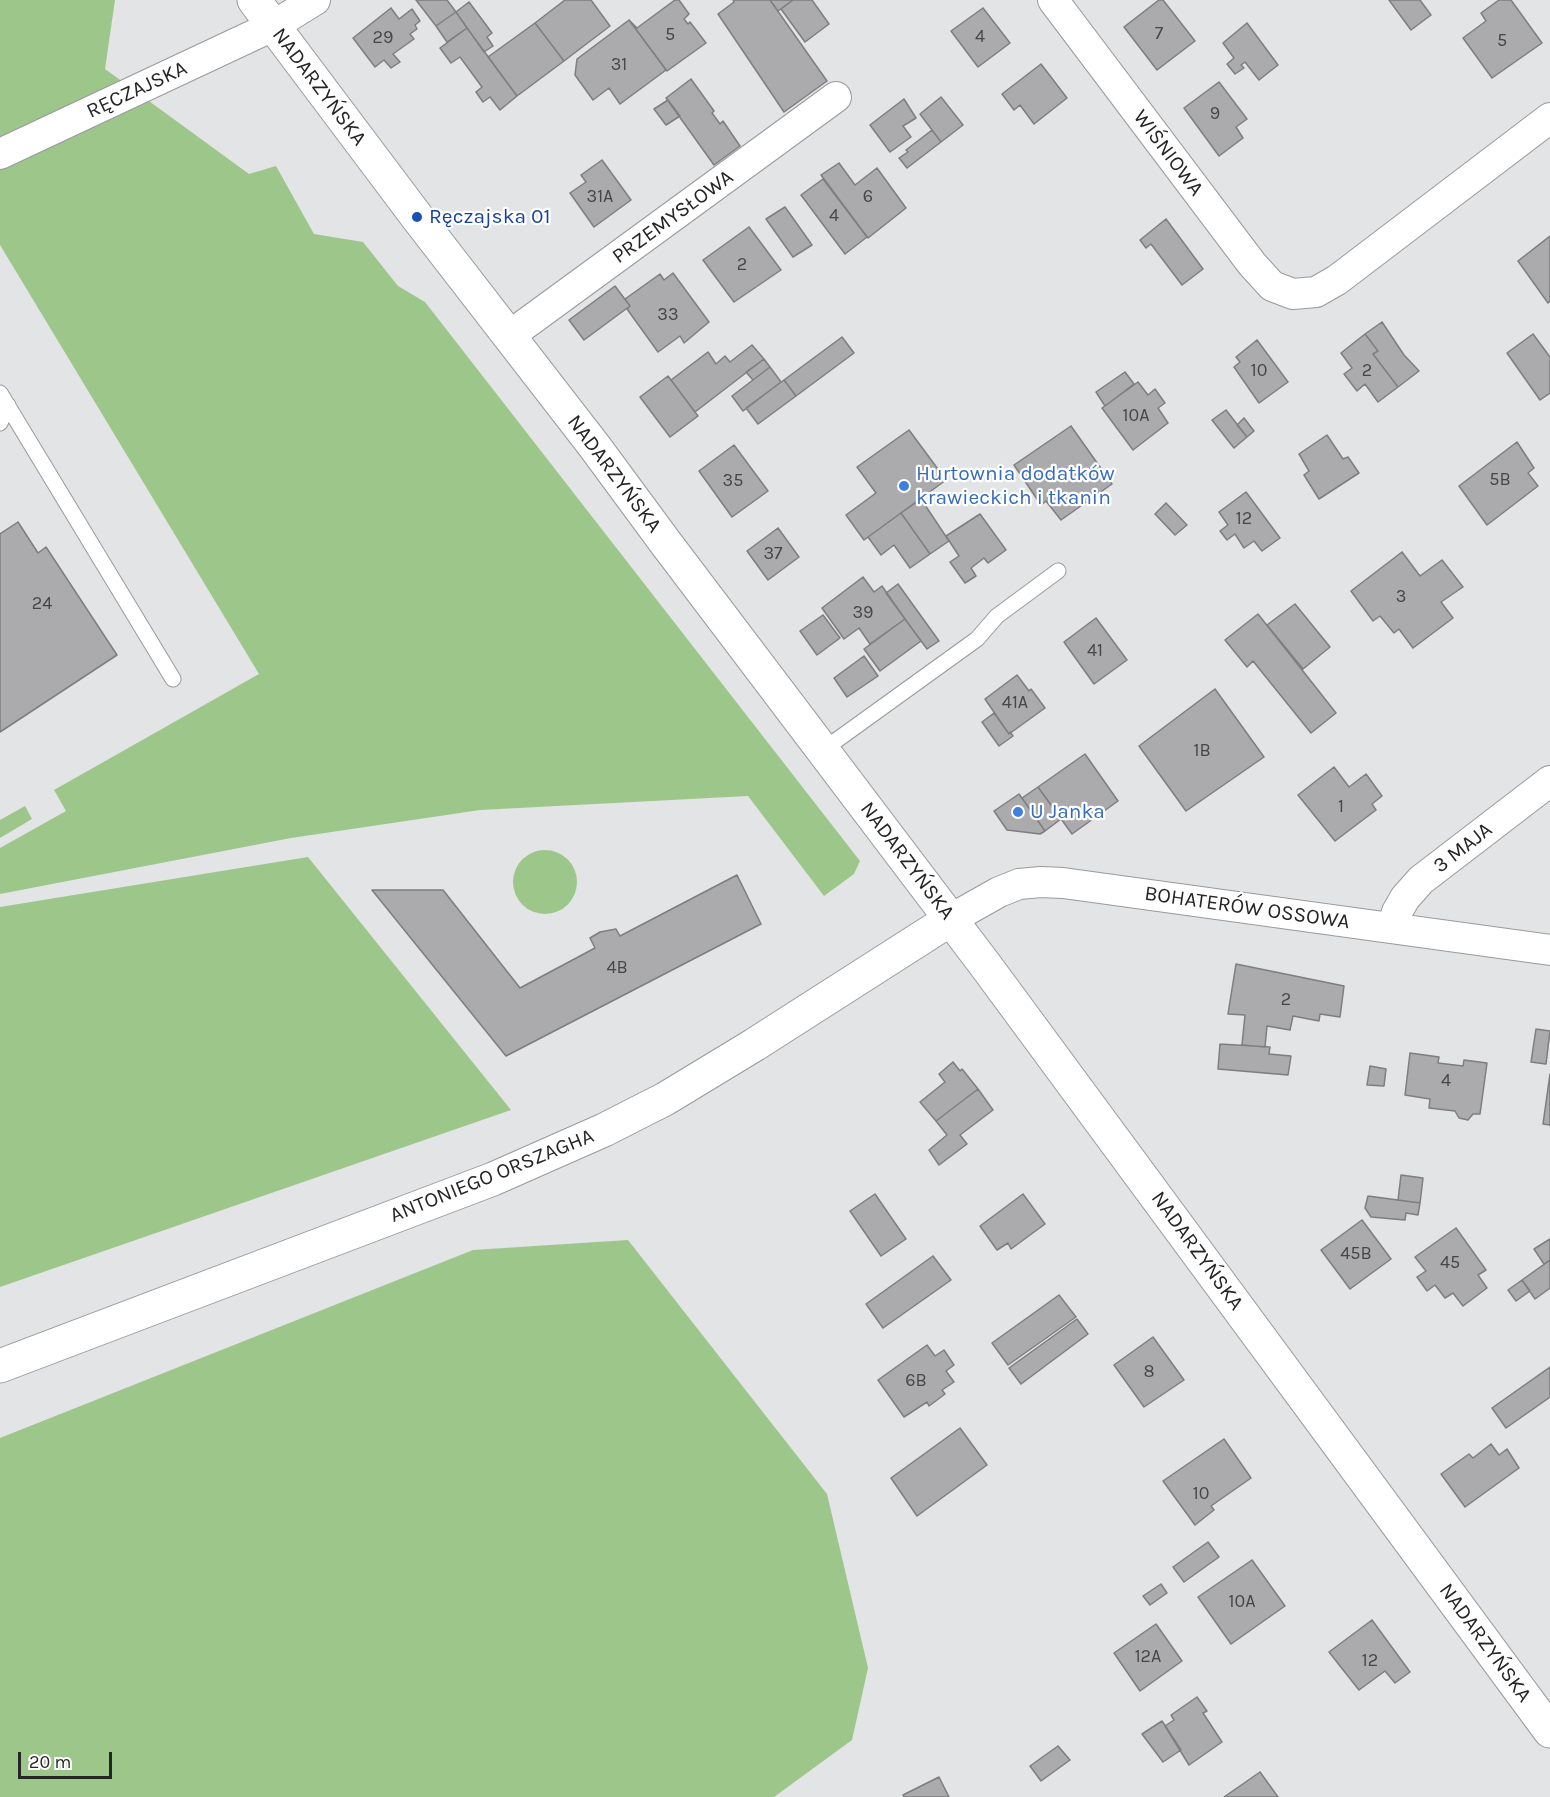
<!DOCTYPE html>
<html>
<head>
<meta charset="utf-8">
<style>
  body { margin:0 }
  #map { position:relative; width:1550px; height:1797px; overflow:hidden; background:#e3e4e5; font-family:Karla,sans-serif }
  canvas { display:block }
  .scale { position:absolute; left:18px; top:1752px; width:94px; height:27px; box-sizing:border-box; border:3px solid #252526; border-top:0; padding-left:8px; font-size:18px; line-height:21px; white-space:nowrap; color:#252526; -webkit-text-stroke:4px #fff; paint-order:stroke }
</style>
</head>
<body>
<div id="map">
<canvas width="1550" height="1797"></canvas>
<div class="scale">20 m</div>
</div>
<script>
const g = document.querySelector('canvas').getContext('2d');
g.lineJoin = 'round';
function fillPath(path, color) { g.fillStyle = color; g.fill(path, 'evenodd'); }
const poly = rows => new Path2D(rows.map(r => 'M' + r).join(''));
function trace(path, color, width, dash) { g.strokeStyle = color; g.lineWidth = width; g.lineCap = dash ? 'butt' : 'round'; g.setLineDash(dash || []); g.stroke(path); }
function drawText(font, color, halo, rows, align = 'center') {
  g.font = font + ' Karla,sans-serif'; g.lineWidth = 4.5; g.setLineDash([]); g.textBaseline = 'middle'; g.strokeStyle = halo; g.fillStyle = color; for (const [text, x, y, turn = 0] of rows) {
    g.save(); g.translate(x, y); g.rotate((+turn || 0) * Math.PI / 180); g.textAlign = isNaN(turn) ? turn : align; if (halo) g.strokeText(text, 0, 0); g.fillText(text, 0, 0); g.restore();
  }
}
const green = poly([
  [0,0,115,0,105,69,249,174,276,166,314,234,363,242,398,286,425,302,860,861,854,874,824,896,748,796,480,810,291,838,0,894,0,848,66,811,54,790,259,674,0,245],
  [25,806,32,819,0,838,0,820],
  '513 882a32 32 0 1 1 64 0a32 32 0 1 1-64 0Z',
  [308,857,511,1110,0,1287,0,907],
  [628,1240,827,1494,868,1668,852,1740,774,1797,0,1797,0,1438,473,1250]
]);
const building = poly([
  [416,0,447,0,456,12,436,26,416,0],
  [565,0,591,0,610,26,564,61,535,23,565,0],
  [675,0,679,0,689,14,684,19,688,24,690,22,706,43,667,71,629,20,637,28,675,0],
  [733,0,770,0,827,81,784,112,718,14,734,2,733,0],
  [770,0,793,0,778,11,770,0],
  [793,0,812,0,829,24,805,42,781,9,793,0],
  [1159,0,1163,0,1195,41,1157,70,1124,27,1159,0],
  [1389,0,1420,0,1431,15,1411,30,1389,0],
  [1499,0,1511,0,1542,43,1492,78,1463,38,1486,21,1481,13,1499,0],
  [469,2,492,33,487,37,493,46,484,52,456,12,469,2],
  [391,8,399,19,412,9,420,21,415,25,417,29,410,34,414,39,393,54,400,62,391,68,384,60,375,67,353,38,391,8],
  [983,8,1010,43,978,67,951,31,983,8],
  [456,12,467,28,447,42,436,26,456,12],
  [629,20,666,70,620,104,609,88,593,100,575,75,577,59,629,20],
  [535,23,564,61,517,96,488,57,535,23],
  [1247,23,1278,65,1259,80,1245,62,1241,65,1244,68,1235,74,1227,64,1234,58,1223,43,1247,23],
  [467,28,517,96,500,110,490,97,483,102,476,92,482,87,460,57,451,63,440,48,467,28],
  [1041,64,1067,98,1034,124,1020,105,1014,110,1002,94,1041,64],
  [691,79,714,111,712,113,720,124,723,121,740,146,714,165,666,98,691,79],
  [1219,82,1247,119,1236,127,1243,138,1219,156,1184,108,1219,82],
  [941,97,963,125,941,142,920,114,941,97],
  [904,99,916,118,903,126,911,137,890,152,870,125,904,99],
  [668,100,680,116,666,125,654,109,668,100],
  [932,130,941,142,907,168,899,158,908,152,906,150,932,130],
  [602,160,631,200,594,227,570,193,586,182,581,175,602,160],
  [839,163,855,185,877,168,906,208,868,238,821,175,839,163],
  [823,179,867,237,845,254,801,195,823,179],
  [785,207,812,245,793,257,766,219,785,207],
  [1166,219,1203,269,1182,285,1151,244,1146,248,1140,240,1166,219],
  [749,227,781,270,734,302,703,260,749,227],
  [1550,236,1550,301,1548,303,1518,261,1550,236],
  [673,273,709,322,684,343,680,336,658,352,627,309,630,306,625,299,660,274,664,280,673,273],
  [615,286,630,306,584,340,569,320,615,286],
  [1382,322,1404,355,1419,371,1398,387,1373,354,1378,351,1365,334,1382,322],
  [1365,334,1378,351,1373,354,1398,387,1378,402,1365,384,1357,391,1344,374,1352,368,1341,353,1365,334],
  [1533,334,1550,357,1550,393,1540,400,1507,353,1533,334],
  [842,337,854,353,796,396,784,380,842,337],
  [1257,340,1288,382,1259,403,1234,367,1240,362,1236,357,1257,340],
  [752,345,764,359,695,412,671,380,708,352,716,364,725,356,730,362,752,345],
  [764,359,770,367,753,380,746,372,764,359],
  [770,367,781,382,743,411,732,396,770,367],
  [1125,372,1134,384,1105,406,1096,392,1125,372],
  [668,376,698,416,670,437,640,397,668,376],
  [784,380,796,396,758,424,746,408,784,380],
  [1138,382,1148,395,1155,389,1165,403,1158,408,1168,423,1133,450,1102,408,1138,382],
  [1226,410,1247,437,1234,448,1212,420,1226,410],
  [1244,418,1254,431,1247,437,1237,425,1244,418],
  [1071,426,1112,484,1061,520,1046,501,1041,505,1014,465,1071,426],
  [909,430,946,480,864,540,846,515,876,493,857,467,909,430],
  [1327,435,1343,459,1348,457,1359,473,1319,499,1304,475,1309,471,1299,454,1327,435],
  [1517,442,1534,468,1528,473,1538,486,1487,525,1459,486,1517,442],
  [734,445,768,491,732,517,699,471,734,445],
  [1246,492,1280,538,1262,551,1254,541,1244,548,1235,534,1227,540,1220,531,1228,525,1219,512,1246,492],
  [921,499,949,541,930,554,901,513,921,499],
  [1166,503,1187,525,1175,535,1155,514,1166,503],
  [901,513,930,554,910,568,894,545,881,555,868,537,901,513],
  [980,514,1006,550,988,563,984,558,971,568,976,576,965,583,950,562,959,556,946,536,980,514],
  [18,522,38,553,46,547,117,655,0,732,0,534,18,522],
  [778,528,799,557,768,580,747,551,778,528],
  [1402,552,1420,576,1442,560,1463,587,1441,602,1453,618,1413,648,1399,629,1394,633,1380,616,1373,621,1351,591,1402,552],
  [863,577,874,592,882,586,905,619,870,644,859,628,844,639,822,608,863,577],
  [898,584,939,641,927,649,886,593,898,584],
  [1295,604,1330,647,1303,669,1267,625,1295,604],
  [1258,614,1336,713,1311,733,1253,661,1247,667,1225,640,1258,614],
  [823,615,840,638,817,655,800,631,823,615],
  [1096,618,1127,660,1094,684,1064,642,1096,618],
  [905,619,921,641,880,671,864,649,905,619],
  [864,656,878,676,847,697,834,678,864,656],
  [1017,675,1029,691,1031,689,1045,708,1009,734,985,699,1017,675],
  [1215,689,1264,757,1186,811,1139,746,1215,689],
  [994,713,1009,734,1010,732,1013,736,999,746,982,722,994,713],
  [1085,754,1118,801,1072,834,1038,787,1085,754],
  [1334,767,1349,787,1366,774,1382,796,1372,804,1376,810,1335,841,1298,795,1334,767],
  [1038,787,1061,819,1045,831,1022,798,1038,787],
  [1019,794,1045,831,1040,834,1007,830,994,811,1019,794],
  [737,875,761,924,506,1056,372,890,443,890,520,988,595,948,590,938,600,932,616,929,620,936,737,875],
  [1236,964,1344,986,1340,1017,1320,1014,1319,1021,1293,1016,1290,1030,1267,1026,1265,1047,1242,1045,1245,1015,1228,1014,1236,964],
  [1536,1029,1550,1031,1546,1064,1531,1062,1536,1029],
  [1220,1044,1270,1047,1269,1054,1291,1056,1288,1075,1218,1069,1220,1044],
  [1410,1053,1439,1057,1438,1063,1463,1066,1464,1060,1487,1063,1480,1114,1473,1114,1468,1120,1459,1118,1455,1111,1429,1108,1430,1099,1405,1095,1410,1053],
  [953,1062,960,1071,962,1069,978,1089,936,1121,920,1102,945,1082,939,1074,953,1062],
  [1370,1066,1386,1069,1384,1086,1367,1085,1370,1066],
  [1550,1074,1550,1125,1543,1124,1550,1074],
  [978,1089,993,1110,960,1135,967,1144,939,1165,929,1150,947,1135,936,1121,978,1089],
  [1401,1175,1423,1178,1420,1203,1398,1200,1401,1175],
  [875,1194,906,1239,881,1256,850,1211,875,1194],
  [1023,1194,1045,1224,1011,1249,1008,1243,997,1250,980,1226,1023,1194],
  [1368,1196,1420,1203,1418,1215,1406,1213,1405,1220,1371,1217,1365,1208,1368,1196],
  [1362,1220,1391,1259,1350,1289,1321,1250,1362,1220],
  [1456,1228,1486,1270,1478,1275,1487,1288,1463,1306,1453,1293,1445,1298,1435,1285,1427,1291,1417,1277,1426,1271,1415,1257,1456,1228],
  [1550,1239,1550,1260,1544,1264,1534,1249,1550,1239],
  [933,1256,951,1280,883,1328,866,1304,933,1256],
  [1550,1260,1550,1288,1535,1299,1522,1280,1550,1260],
  [1522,1280,1530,1291,1516,1301,1508,1290,1522,1280],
  [1059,1295,1076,1317,1008,1365,992,1343,1059,1295],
  [1077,1319,1088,1334,1021,1384,1009,1368,1077,1319],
  [1153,1337,1184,1380,1144,1407,1114,1365,1153,1337],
  [927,1345,935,1356,944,1350,954,1365,946,1371,954,1382,942,1390,945,1394,929,1406,927,1402,904,1417,878,1380,927,1345],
  [1550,1367,1550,1397,1506,1428,1492,1408,1550,1367],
  [960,1428,987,1465,917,1516,891,1478,960,1428],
  [1224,1439,1251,1478,1211,1506,1214,1510,1195,1525,1163,1481,1224,1439],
  [1491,1444,1499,1455,1507,1449,1519,1468,1465,1507,1441,1474,1469,1454,1473,1458,1491,1444],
  [1208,1542,1219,1557,1184,1582,1173,1567,1208,1542],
  [1252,1560,1285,1606,1231,1644,1198,1597,1252,1560],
  [1161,1584,1167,1593,1150,1605,1143,1596,1161,1584],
  [1372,1620,1410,1672,1395,1683,1385,1671,1359,1690,1329,1652,1372,1620],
  [1156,1624,1182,1661,1140,1691,1114,1653,1156,1624],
  [1197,1697,1207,1711,1203,1713,1222,1742,1189,1765,1165,1726,1174,1720,1171,1715,1197,1697],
  [1162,1721,1181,1750,1163,1762,1142,1734,1162,1721],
  [1058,1746,1070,1760,1041,1781,1030,1766,1058,1746],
  [1260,1772,1278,1797,1224,1797,1260,1772],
  [939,1777,949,1797,904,1797,903,1795,939,1777]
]);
const service = poly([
  [0,393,173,679],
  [0,423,8,405],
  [823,750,977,639,997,616,1058,571]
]);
const minor = poly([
  [1053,0,1252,264,1272,286,1293,294,1316,292,1337,280,1550,118],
  [0,154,273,26,315,0],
  [509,336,836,97],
  [951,919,999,892,1019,884,1041,882,1063,883,1550,950],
  [1392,928,1397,912,1405,898,1421,880,1550,781]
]);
const tertiary = poly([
  [0,1366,493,1179,604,1130,665,1099,754,1045,951,919]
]);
const secondary = poly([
  [254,0,417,217,595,447,665,542,986,966,1550,1731]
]);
const markers = [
  [417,217,6,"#1a4fb4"],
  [904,486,6,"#3f7fe0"],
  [1018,812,6,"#3f7fe0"]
];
const numberNames = [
  ["7",1159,34],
  ["5",670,35],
  ["4",980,37],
  ["29",383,38],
  ["5",1502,41],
  ["31",619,65],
  ["9",1215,114],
  ["31A",600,197],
  ["6",868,197],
  ["4",834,216],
  ["2",742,265],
  ["33",668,315],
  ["10",1259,371],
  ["2",1367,371],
  ["10A",1136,416],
  ["5B",1500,480],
  ["35",733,481],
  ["12",1244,519],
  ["37",773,554],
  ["3",1401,597],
  ["24",42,604],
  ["39",863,613],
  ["41",1095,651],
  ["41A",1015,703],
  ["1B",1202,751],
  ["1",1341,807],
  ["4B",617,968],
  ["2",1286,1000],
  ["4",1446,1081],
  ["45B",1356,1254],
  ["45",1450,1263],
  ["8",1149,1372],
  ["6B",916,1381],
  ["10",1201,1494],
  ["10A",1242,1602],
  ["12A",1148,1657],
  ["12",1370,1661]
];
const streetNames = [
  ["NADARZYŃSKA",319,87,53],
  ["RĘCZAJSKA",137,90,-25],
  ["WIŚNIOWA",1168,153,53],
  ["PRZEMYSŁOWA",673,217,-36],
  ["NADARZYŃSKA",614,474,53],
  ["3 MAJA",1463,848,-38],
  ["NADARZYŃSKA",907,861,53],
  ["BOHATERÓW OSSOWA",1247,908,8],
  ["ANTONIEGO ORSZAGHA",492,1176,-22],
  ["NADARZYŃSKA",1197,1251,54],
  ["NADARZYŃSKA",1485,1643,54]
];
const transitNames = [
  ["Ręczajska 01",429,217]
];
const shopNames = [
  ["Hurtownia dodatków",916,474],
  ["krawieckich i tkanin",916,498],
  ["U Janka",1030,812]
];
fillPath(green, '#9dc68b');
fillPath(building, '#ababad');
trace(building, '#7e7d7f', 1.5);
trace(service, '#999a9b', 17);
trace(minor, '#999a9b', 32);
trace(tertiary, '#999a9b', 35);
trace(secondary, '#999a9b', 35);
trace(service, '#fff', 15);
trace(minor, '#fff', 30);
trace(tertiary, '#fff', 33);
trace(secondary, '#fff', 33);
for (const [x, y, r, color] of markers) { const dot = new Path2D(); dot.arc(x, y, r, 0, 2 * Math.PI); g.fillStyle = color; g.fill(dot); trace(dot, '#fff', 2); }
drawText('18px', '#464648', null, numberNames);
drawText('21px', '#252526', '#fff', streetNames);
drawText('21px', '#164399', '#fff', transitNames, 'left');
drawText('21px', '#366cbe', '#fff', shopNames, 'left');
</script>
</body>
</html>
